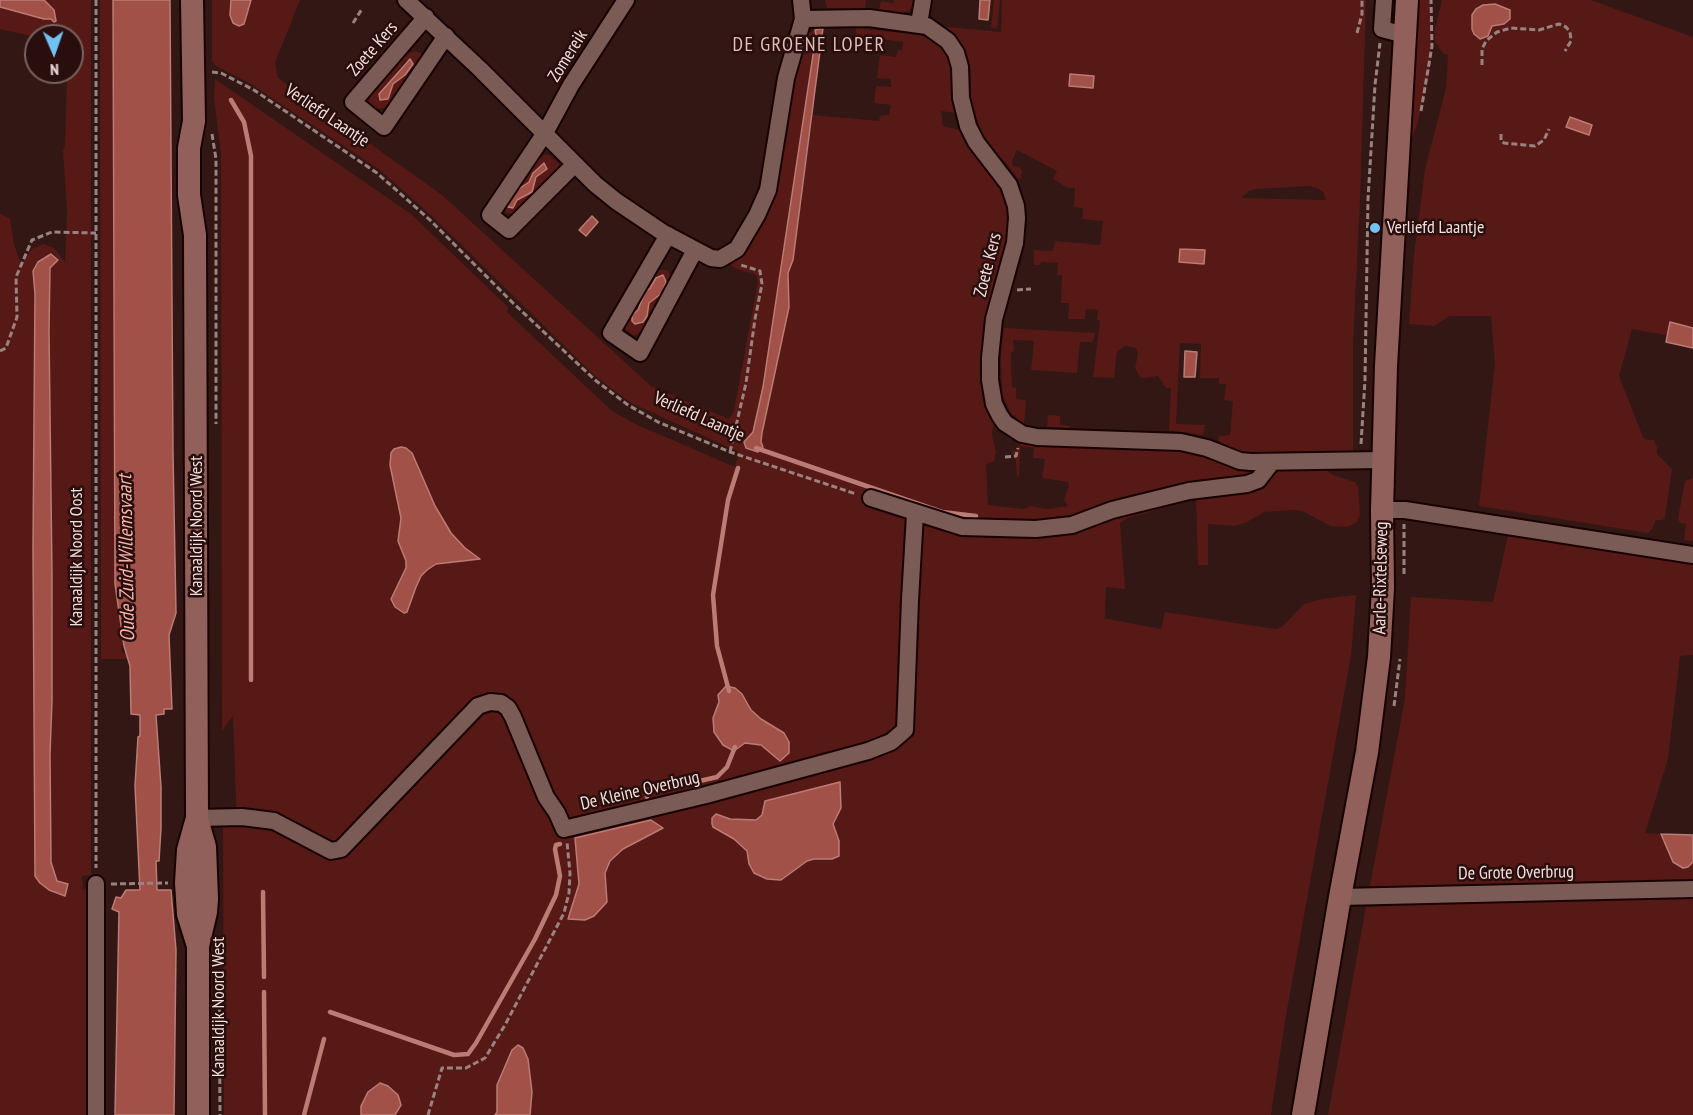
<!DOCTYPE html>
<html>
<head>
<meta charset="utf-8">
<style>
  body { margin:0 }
  #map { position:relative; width:1693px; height:1115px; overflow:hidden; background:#321714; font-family:"PT Sans Narrow",sans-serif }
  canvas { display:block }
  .north { position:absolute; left:24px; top:24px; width:60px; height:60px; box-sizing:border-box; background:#280e0c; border:2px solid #79625f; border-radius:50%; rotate:178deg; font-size:16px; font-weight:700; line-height:24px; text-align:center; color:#f2dfdc }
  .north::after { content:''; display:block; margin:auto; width:21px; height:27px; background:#70c2f4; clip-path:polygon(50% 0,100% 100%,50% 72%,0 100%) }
</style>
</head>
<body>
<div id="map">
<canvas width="1693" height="1115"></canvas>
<div class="north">N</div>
</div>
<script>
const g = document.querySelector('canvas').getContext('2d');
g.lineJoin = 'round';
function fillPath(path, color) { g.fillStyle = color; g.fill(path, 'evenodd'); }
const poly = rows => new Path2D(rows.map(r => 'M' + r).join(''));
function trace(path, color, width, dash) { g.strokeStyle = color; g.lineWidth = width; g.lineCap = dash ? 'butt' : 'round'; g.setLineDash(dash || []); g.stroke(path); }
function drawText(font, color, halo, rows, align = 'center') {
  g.font = font + ' "PT Sans Narrow",sans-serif'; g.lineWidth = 5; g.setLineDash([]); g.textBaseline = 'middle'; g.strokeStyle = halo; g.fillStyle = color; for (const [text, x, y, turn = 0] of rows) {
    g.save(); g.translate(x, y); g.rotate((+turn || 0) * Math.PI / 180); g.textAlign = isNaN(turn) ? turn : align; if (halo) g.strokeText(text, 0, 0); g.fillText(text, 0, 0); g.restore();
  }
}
const green = poly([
  [44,0,91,0,91,875,82,876,83,890,91,890,91,1115,0,1115,0,214,10,218,14,244,21,265,32,249,43,244,54,248,65,262,67,211,63,151,65,146,67,72,72,72,72,36,36,37,0,29,0,7,44,19,52,19,55,12],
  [52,252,59,260,50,268,49,331,52,575,52,700,50,754,51,862,57,881,70,884,65,897,53,893,40,883,35,876,33,549,35,294,33,271,38,262,47,258],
  [100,0,113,0,115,584,125,644,121,646,122,652,127,655,129,659,101,659],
  [212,0,231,0,230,16,244,24,251,0,300,0,275,63,278,78,442,195,651,386,729,419,734,410,758,281,757,276,752,273,736,269,731,265,741,251,806,34,815,30,816,35,763,387,753,432,745,440,761,442,789,307,788,273,793,260,813,115,879,121,880,116,889,115,891,105,874,103,876,86,891,87,891,79,877,78,880,55,896,57,898,50,902,50,903,42,871,38,870,42,855,40,856,28,920,35,933,40,946,51,953,66,956,113,941,111,943,126,960,130,963,139,994,177,1002,191,1008,214,1007,239,990,298,982,340,982,357,994,420,992,435,996,452,994,461,986,464,988,505,1023,509,1031,506,1048,509,1068,506,1064,500,1069,486,1068,482,1042,478,1045,459,1033,458,1034,448,1020,446,1019,476,1017,477,1016,461,1011,451,1015,451,1022,442,1077,445,1087,447,1175,449,1206,455,1220,463,1259,471,1281,469,1326,470,1333,475,1355,482,1358,487,1360,515,1357,522,1347,527,1331,526,1302,511,1293,510,1264,512,1247,522,1234,526,1208,524,1208,565,1198,565,1196,499,1128,518,1120,523,1125,589,1106,587,1105,617,1103,618,1161,629,1165,612,1276,629,1283,626,1304,604,1322,599,1356,595,1351,656,1285,1021,1271,1115,395,1115,396,1111,363,1101,361,1115,224,1115,223,827,237,825,233,716,222,731,221,153,214,98,215,79,411,214,508,307,507,312,612,411,633,423,735,467,739,452,631,403,595,376,433,217,380,170,251,84,216,66,212,61],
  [825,0,866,0,865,9,827,8],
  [894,0,916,0,909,11,898,13,879,11,881,1,893,3],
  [994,0,1000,0,997,28,991,28],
  [1002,0,1366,0,1360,201,1353,342,1353,457,1255,457,1230,449,1218,441,1219,436,1230,435,1233,401,1224,400,1226,384,1219,384,1219,378,1200,378,1201,344,1180,343,1176,424,1205,425,1203,435,1169,430,1171,388,1166,388,1158,376,1144,378,1140,377,1135,368,1138,354,1136,348,1124,346,1117,352,1114,378,1093,377,1100,321,1097,320,1098,310,1086,309,1085,319,1068,319,1069,303,1061,303,1062,275,1057,275,1058,263,1041,262,1040,265,1034,265,1034,250,1053,251,1055,241,1100,245,1103,221,1082,219,1083,208,1074,207,1075,188,1068,188,1053,179,1057,171,1017,150,1012,161,1013,166,1020,168,1022,171,1020,181,1005,162,984,140,971,102,971,72,967,54,957,37,948,29,948,27,1001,32],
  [1309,186,1317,188,1323,192,1326,200,1241,198,1249,191,1256,189],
  [1415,0,1430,0,1432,43,1430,71,1417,125,1408,148],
  [1442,0,1591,0,1693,37,1693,340,1632,329,1619,376,1643,437,1647,440,1654,440,1657,447,1657,454,1672,469,1665,518,1662,520,1656,520,1652,529,1648,533,1479,506,1495,363,1491,316,1450,316,1434,326,1409,324,1414,255,1425,169,1446,88,1448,55,1444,54,1435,42,1435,29],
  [414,51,421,53,422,60,388,107,375,109,369,102,370,96,404,56],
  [406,60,413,64,405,75,393,84,388,99,379,94],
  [545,155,549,155,559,164,559,168,515,214,506,213,503,206,532,162],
  [547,169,537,177,532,192,517,200,514,192,529,182,533,173],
  [658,270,667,270,672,279,645,331,640,334,633,335,623,327,655,272],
  [652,283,662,293,649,303,647,316,632,315,638,310,645,292,650,288],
  [1004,328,1095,333,1093,342,1080,342,1077,373,1031,370,1034,341,1013,340,1014,351,1011,352,1012,387,1016,388,1016,399,1026,400,1024,424,1011,414,1002,394,1001,353],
  [1048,415,1060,416,1060,425,1070,426,1070,428,1047,427],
  [1693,478,1693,541,1684,540,1686,524,1680,523,1678,518,1685,481],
  [1509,531,1693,562,1693,655,1680,656,1668,759,1645,833,1661,834,1673,862,1683,868,1688,867,1693,862,1693,881,1369,891,1405,698,1411,597,1493,602],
  [1693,895,1693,1115,1328,1115,1366,907,1600,897]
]);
const water = poly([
  [0,0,44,0,54,10,56,21,54,22,51,19,44,19,0,7,0,0],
  [113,0,170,0,173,453,176,613,169,635,172,709,164,709,164,714,156,715,161,787,161,828,159,861,156,861,157,890,171,890,176,950,174,1115,115,1115,119,912,112,909,116,897,121,898,126,890,140,890,135,786,138,737,140,736,140,715,131,714,130,666,124,646,115,584,113,0],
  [231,0,251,0,244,24,239,26,233,23,230,15,231,0],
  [980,0,990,0,988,20,979,19,980,0],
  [1495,4,1510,10,1510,19,1504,24,1492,26,1488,36,1480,39,1474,34,1472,29,1472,15,1476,9,1483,5,1495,4],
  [823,28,793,260,788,273,789,307,762,433,761,442,763,447,758,452,746,448,744,442,753,432,763,387,816,35,815,30,823,28],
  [410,59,413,64,405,75,393,84,388,99,380,100,379,94,410,59],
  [1070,74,1094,76,1093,88,1069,86,1070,74],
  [1570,117,1592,125,1589,135,1566,127,1570,117],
  [544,163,547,169,536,177,532,192,517,200,513,208,508,207,508,203,514,192,529,182,533,173,544,163],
  [592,216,598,222,586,236,579,230,592,216],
  [1180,249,1205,250,1204,264,1179,262,1180,249],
  [51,254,58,260,50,268,49,331,52,575,52,700,50,754,51,862,57,881,68,884,65,896,49,890,40,883,35,876,33,549,35,294,33,271,38,262,51,254],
  [663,275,666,282,662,293,649,303,647,316,643,322,635,324,632,321,632,315,638,310,645,292,650,288,656,278,663,275],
  [1670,322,1693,328,1693,348,1666,342,1670,322],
  [1185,351,1197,352,1195,377,1184,377,1185,351],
  [401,447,406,448,412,453,435,506,451,533,465,548,480,559,436,564,427,570,421,576,416,587,407,612,404,613,395,607,391,599,406,568,406,561,398,541,401,518,390,465,391,453,394,449,401,447],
  [726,686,735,688,742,694,751,710,761,719,784,733,789,742,789,753,780,761,761,745,745,743,734,751,723,745,714,732,713,718,719,702,718,695,726,686],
  [840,782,841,808,833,824,839,841,839,856,832,859,814,859,807,861,781,880,767,879,754,873,749,864,747,851,734,839,713,827,712,824,712,818,716,814,730,819,756,820,762,815,765,801,840,782],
  [651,820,663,828,623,849,610,861,605,873,607,902,594,916,585,920,568,919,579,884,575,838,651,820],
  [1661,834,1693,835,1693,862,1688,867,1683,868,1673,862,1661,834],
  [518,1045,523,1048,528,1059,532,1092,530,1115,495,1115,497,1112,497,1085,512,1050,518,1045],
  [380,1083,388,1086,398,1095,401,1105,395,1115,361,1115,361,1106,368,1092,380,1083]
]);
const stream = poly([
  [231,100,244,122,251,156,251,680],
  [756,448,942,512,976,516],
  [729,691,717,646,713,595,728,500,738,468],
  [647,797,647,790,665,789,717,777,727,767,735,747],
  [263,892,264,977],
  [264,992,265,1115],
  [330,1012,454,1055,468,1054,476,1043,535,939,556,895,560,876,555,849,556,845,560,844],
  [304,1115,324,1039]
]);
const path = poly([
  [96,0,96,868],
  [353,23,362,9],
  [1357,33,1362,14,1362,0],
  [1482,65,1482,49,1486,41,1497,32,1511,28,1539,30,1559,24,1566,27,1570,32,1571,41,1565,51],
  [212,72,221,73,254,90,377,173,430,220,513,303,595,380,628,405,658,422,730,452,856,494],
  [1421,111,1432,46,1431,0],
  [212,134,216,159,216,424],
  [1501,134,1501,141,1504,143,1535,146,1544,140,1549,129],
  [1017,290,1031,289],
  [0,351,6,348,17,317,16,277,32,240,52,232,96,233],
  [1361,444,1365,380,1368,199,1375,85,1380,43],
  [730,452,746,383,755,319,762,284,760,271,741,265],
  [1005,457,1016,456,1018,448],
  [1404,574,1404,524],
  [1394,706,1400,659],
  [111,884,168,883],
  [219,943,220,1115],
  [428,1115,442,1068,466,1068,485,1058,505,1025,564,913,569,893,570,873,567,842]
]);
const street = poly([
  [406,0,480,69,595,184,616,201,662,232,711,258,720,259,737,249,757,215,768,190,786,78,803,19,869,18,927,26,948,41,956,53,960,67,961,98,968,126,976,142,1009,185,1016,206,1017,218,1015,243,994,319,990,358,990,380,994,404,1000,416,1005,423,1022,434,1037,437,1181,442,1207,448,1240,461,1251,462,1382,460],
  [801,0,803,19],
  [1384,0,1382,29,1405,35],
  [426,17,353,102,384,127,446,36],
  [919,24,923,0],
  [575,164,509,230,490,215,545,133,571,85,626,0],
  [668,235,611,333,640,353,695,250],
  [871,498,962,527,1036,529,1072,525,1112,510,1189,491,1247,484,1258,480,1272,462],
  [1382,510,1405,510,1693,555],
  [197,818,242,817,274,821,331,851,341,849,478,706,490,702,501,703,508,708,513,717,546,797,557,813,564,829,706,795,868,751,891,742,905,730,910,600,915,514],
  [96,884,96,1115],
  [1340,897,1693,889]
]);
const secondary = poly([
  [192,0,194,121,189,148,189,195,195,235,197,818,188,850,186,883,188,914,198,946],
  [197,819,205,847,207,899,206,912,198,946,198,1115],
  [1303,1115,1340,897,1367,752,1379,657,1383,588,1382,510,1386,366,1407,0]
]);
const markers = [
  [1375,228,6,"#70c2f4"]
];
const streetNames = [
  ["Zoete Kers",373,49,-49],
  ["Zomereik",568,56,-58],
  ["Verliefd Laantje",327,116,34],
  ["Zoete Kers",988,265,-76],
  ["Verliefd Laantje",699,417,24],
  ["Kanaaldijk Noord West",197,526,-90],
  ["Kanaaldijk Noord Oost",77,557,-90],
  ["Aarle-Rixtelseweg",1381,578,-89],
  ["De Kleine Overbrug",640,791,-13],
  ["De Grote Overbrug",1516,873,-1],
  ["Kanaaldijk Noord West",219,1007,-90]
];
const poiNames = [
  ["Verliefd Laantje",1387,228]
];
const neighbourhoodNames = [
  ["DE GROENE LOPER",809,45]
];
const waterNames = [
  ["Oude Zuid-Willemsvaart",127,558,-91]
];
fillPath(green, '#571915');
fillPath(water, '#a25149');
trace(water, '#ba7c75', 1.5);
trace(stream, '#ba7c75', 4.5);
trace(street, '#180302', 20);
trace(secondary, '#180302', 26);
trace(path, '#998380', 3, [6, 3]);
trace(street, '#7b5b56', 16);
trace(secondary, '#92605a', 22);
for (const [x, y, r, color] of markers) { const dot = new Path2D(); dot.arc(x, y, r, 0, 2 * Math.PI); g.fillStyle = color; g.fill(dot); trace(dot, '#280e0c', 2); }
drawText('18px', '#f2dfdc', '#280e0c', streetNames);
drawText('18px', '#f2dfdc', '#280e0c', poiNames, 'left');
g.letterSpacing = '1.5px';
drawText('20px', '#e4beb9', '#280e0c', neighbourhoodNames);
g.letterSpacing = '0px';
drawText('italic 20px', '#f9b4ab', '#280e0c', waterNames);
</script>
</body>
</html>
